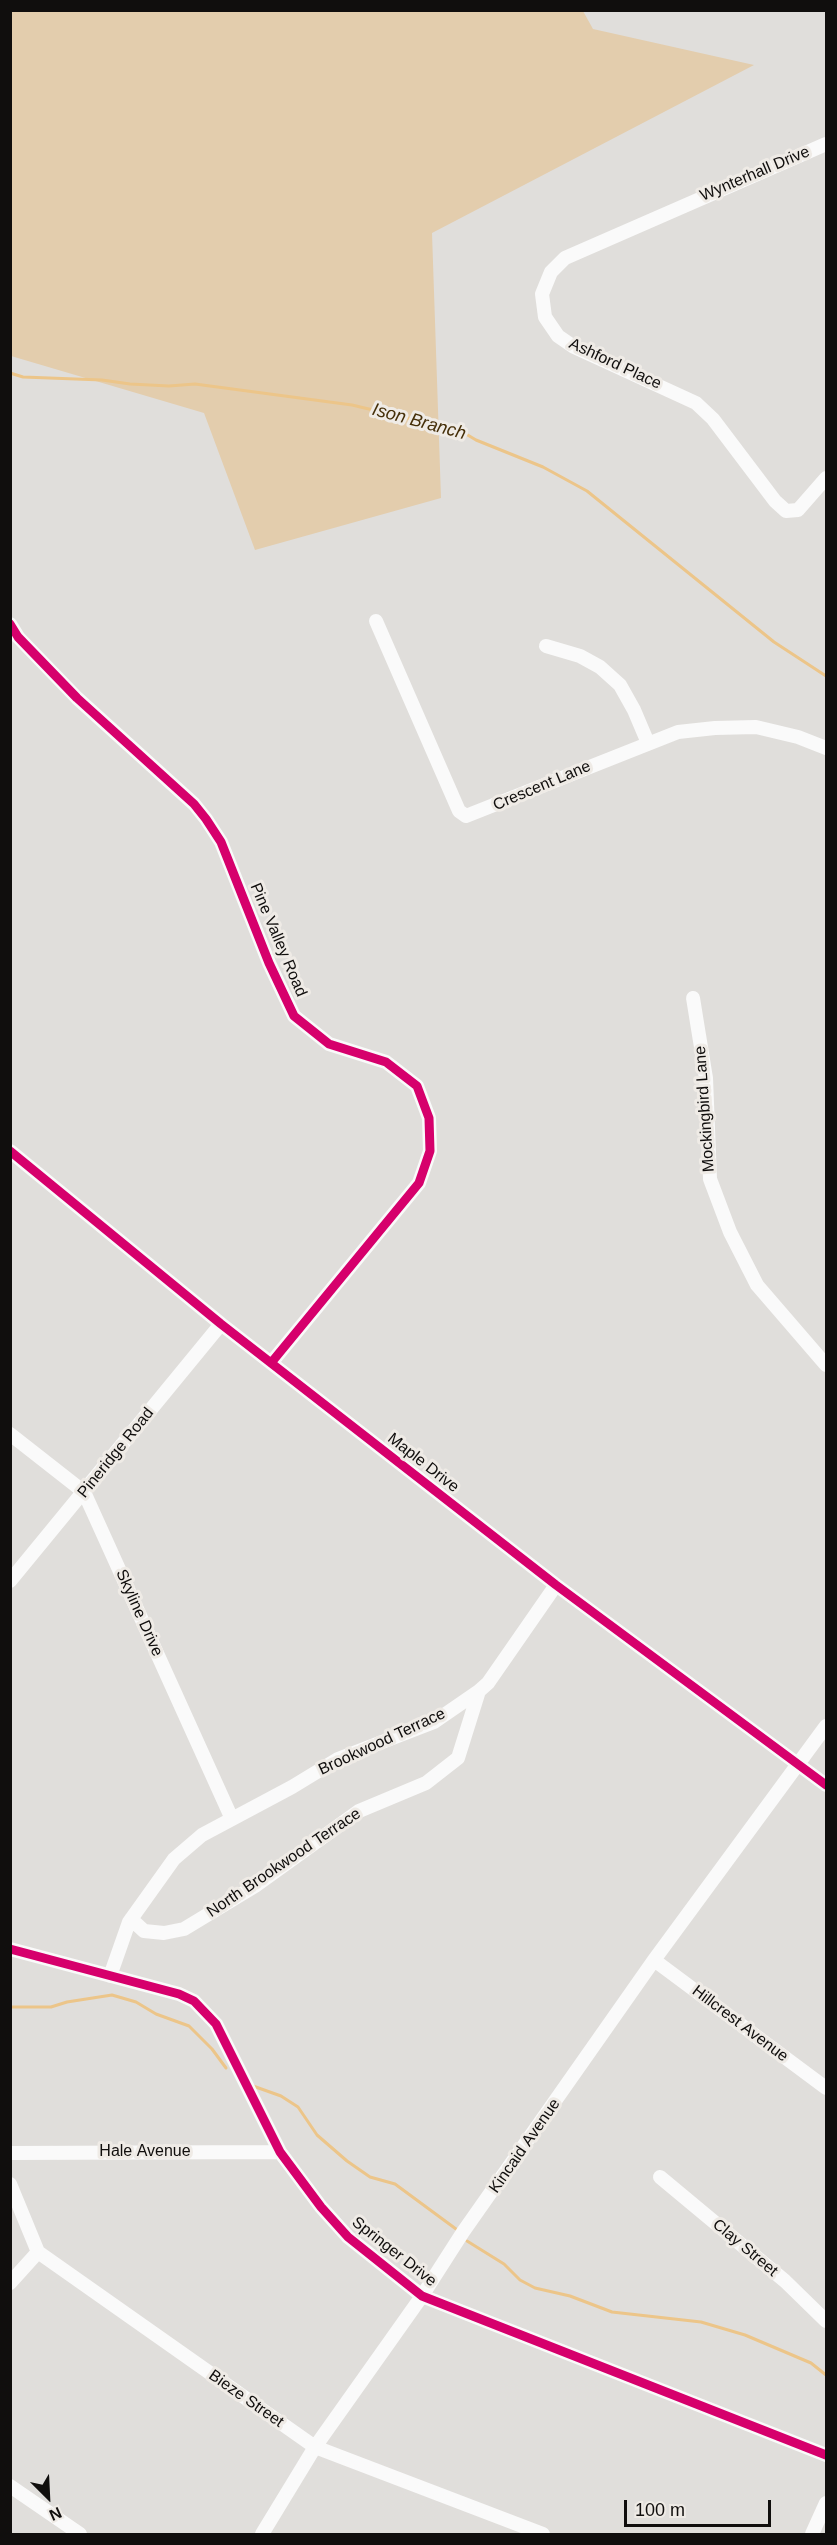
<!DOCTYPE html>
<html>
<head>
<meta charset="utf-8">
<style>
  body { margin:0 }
  #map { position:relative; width:837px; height:2545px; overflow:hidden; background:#e0dedb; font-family:Helvetica,sans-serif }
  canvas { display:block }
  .frame { position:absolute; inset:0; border:12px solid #100e0d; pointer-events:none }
  .north { position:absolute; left:18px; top:2467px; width:60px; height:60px; -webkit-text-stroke:4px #efebe6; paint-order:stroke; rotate:156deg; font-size:16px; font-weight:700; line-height:24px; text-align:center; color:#100e0d }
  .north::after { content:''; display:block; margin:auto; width:21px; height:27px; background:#100e0d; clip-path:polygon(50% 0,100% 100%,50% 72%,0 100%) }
  .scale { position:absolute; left:624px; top:2500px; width:147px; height:27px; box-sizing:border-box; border:3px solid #100e0d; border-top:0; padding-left:8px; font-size:18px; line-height:21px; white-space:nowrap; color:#100e0d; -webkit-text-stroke:4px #efebe6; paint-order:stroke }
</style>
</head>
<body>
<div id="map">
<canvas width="837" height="2545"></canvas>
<div class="frame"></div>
<div class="north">N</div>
<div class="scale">100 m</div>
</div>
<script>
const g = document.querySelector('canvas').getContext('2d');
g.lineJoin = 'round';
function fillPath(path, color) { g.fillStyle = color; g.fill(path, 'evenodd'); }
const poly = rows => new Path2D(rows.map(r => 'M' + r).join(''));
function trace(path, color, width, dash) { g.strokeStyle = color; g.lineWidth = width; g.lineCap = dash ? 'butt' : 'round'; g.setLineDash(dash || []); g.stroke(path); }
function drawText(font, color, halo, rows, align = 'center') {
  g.font = font + ' Helvetica,sans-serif'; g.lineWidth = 6; g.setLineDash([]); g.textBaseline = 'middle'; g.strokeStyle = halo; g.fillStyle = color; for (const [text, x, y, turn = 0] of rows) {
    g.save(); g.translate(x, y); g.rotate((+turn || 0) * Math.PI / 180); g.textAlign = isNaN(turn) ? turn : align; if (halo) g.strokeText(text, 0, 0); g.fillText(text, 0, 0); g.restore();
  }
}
const green = poly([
  [10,11,583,11,593,29,754,65,432,233,441,498,255,550,204,413,11,356]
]);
const stream = poly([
  [10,373,23,377,102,380,130,384,169,386,195,384,352,405,461,431,476,440,543,467,587,491,774,642,826,676],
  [10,2007,51,2007,67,2002,112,1995,136,2002,156,2014,189,2026,212,2049,226,2068],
  [253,2086,281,2096,298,2107,317,2135,347,2161,370,2177,395,2184,456,2229],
  [467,2241,504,2264,520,2280,535,2288,570,2296,612,2312,701,2322,745,2335,811,2363,826,2375]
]);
const minor = poly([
  [826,144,565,258,551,272,542,294,545,317,558,336,574,347,696,403,713,419,775,501,786,511,798,510,826,478],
  [376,621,459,811,466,816,678,732,715,728,756,727,798,737,826,748],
  [10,624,18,637,77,698,194,804,206,819,221,842,269,963,294,1016,329,1044,386,1062,417,1086,429,1118,430,1151,419,1183,271,1363],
  [546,646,580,656,600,667,620,685,634,710,648,743],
  [693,998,706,1078,710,1179,730,1232,757,1285,826,1365],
  [10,1151,221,1324,556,1585,826,1785],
  [10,1434,84,1492,232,1819],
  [10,1581,221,1324],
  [131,1919,144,1931,164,1933,184,1929,255,1886,359,1811,426,1783,458,1758,479,1691],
  [10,1949,179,1994,194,2001,216,2024,280,2152,321,2207,348,2237,422,2296,826,2455],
  [654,1960,826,2088],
  [110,1976,129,1922,174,1859,202,1835,292,1787,338,1759,434,1722,479,1691,488,1683,556,1585],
  [10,2153,280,2152],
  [660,2177,785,2281,826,2321],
  [10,2184,38,2252,315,2447,543,2534],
  [10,2283,38,2252],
  [10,2486,80,2534],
  [262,2534,315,2447,422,2296,463,2232,654,1960,826,1726],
  [812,2534,826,2503]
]);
const cycleway = poly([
  [10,624,18,637,77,698,194,804,206,819,221,842,269,963,294,1016,329,1044,386,1062,417,1086,429,1118,430,1151,419,1183,271,1363],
  [10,1151,221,1324,556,1585,826,1785],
  [10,1949,179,1994,194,2001,216,2024,280,2152,321,2207,348,2237,422,2296,826,2455]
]);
const streetNames = [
  ["Wynterhall Drive",755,174,-23],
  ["Ashford Place",615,364,25],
  ["Crescent Lane",542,786,-23],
  ["Pine Valley Road",278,940,67],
  ["Mockingbird Lane",705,1109,-94],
  ["Pineridge Road",116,1453,-51],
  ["Maple Drive",423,1463,38],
  ["Skyline Drive",139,1613,66],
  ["Brookwood Terrace",382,1742,-25],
  ["North Brookwood Terrace",284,1863,-34],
  ["Hillcrest Avenue",740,2024,37],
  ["Kincaid Avenue",525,2146,-55],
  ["Hale Avenue",145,2152],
  ["Clay Street",745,2248,40],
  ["Springer Drive",394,2252,38],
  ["Bieze Street",246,2399,35]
];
const waterNames = [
  ["Ison Branch",419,422,15]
];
fillPath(green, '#e3cdad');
trace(stream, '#ecc589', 3);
trace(minor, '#fafafa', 14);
trace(cycleway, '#d6006c', 9);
drawText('16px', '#100e0d', '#efebe6', streetNames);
drawText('italic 18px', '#452f09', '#efebe6', waterNames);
</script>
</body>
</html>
